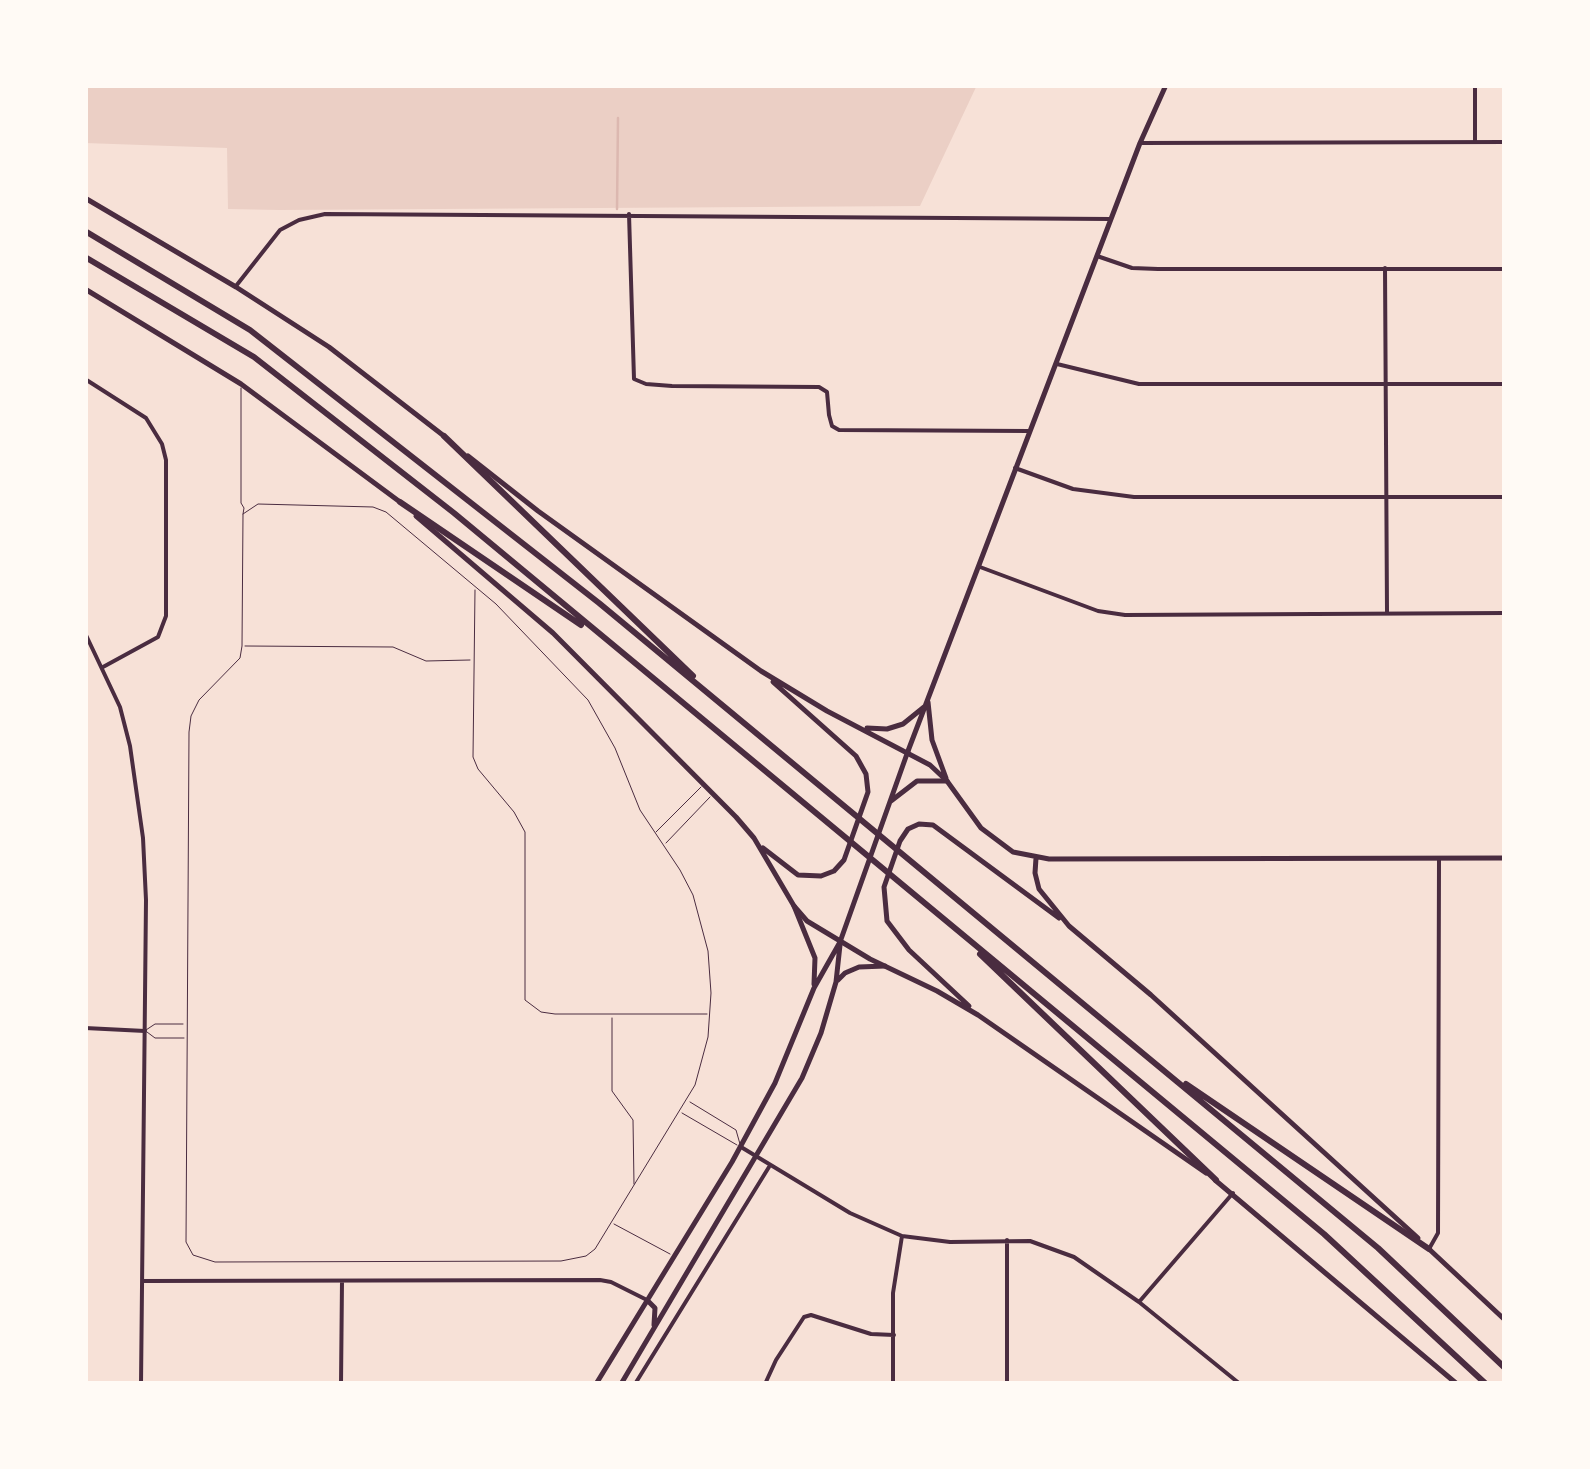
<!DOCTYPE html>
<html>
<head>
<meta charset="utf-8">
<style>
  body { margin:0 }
  #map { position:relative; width:1590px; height:1469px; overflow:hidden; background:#f7e1d7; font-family:"Varela Round",sans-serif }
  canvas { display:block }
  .frame { position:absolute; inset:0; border:88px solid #fffaf5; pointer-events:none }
</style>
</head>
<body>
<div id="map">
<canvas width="1590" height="1469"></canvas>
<div class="frame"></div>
</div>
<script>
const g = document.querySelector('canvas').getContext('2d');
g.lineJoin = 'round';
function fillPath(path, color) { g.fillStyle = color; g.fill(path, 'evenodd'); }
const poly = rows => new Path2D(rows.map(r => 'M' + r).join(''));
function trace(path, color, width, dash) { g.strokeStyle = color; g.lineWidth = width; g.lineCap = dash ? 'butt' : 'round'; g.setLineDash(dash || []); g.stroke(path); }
const green = poly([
  [85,85,977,85,920,206,279,210,228,209,227,148,85,143]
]);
const stream = poly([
  [617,209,618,118]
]);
const service = poly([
  [241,388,241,503,244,508,243,514,242,646,240,658,199,700,191,716,189,732,186,1242,193,1255,215,1262,561,1261,586,1256,595,1249,695,1085,708,1037,711,993,708,951,693,895,680,870,640,810,615,748,588,700,496,604,386,512,373,507,258,504,243,514],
  [475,590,473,757,478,769,514,812,525,832,525,1000,541,1012,555,1014,707,1014],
  [245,646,393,647,426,661,470,660],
  [656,832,701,787],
  [666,843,710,797],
  [612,1018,612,1091,633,1120,634,1184],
  [146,1030,155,1024,183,1024],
  [147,1032,155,1038,184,1038],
  [690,1102,736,1130,740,1144],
  [682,1113,737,1145],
  [614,1224,670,1254]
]);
const minor = poly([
  [1475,140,1475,85],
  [1140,143,1505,142],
  [629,214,634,379,646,384,672,386,819,387,827,392,829,415,832,426,839,430,1029,431],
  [1097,256,1132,268,1158,269,1505,269],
  [1385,268,1387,612],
  [236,286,280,230,299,220,325,214,1111,219],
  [1057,364,1139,384,1505,384],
  [85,379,146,418,162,444,166,460,166,616,158,637,103,667],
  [1015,468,1073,489,1134,497,1505,497],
  [980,567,1098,611,1125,615,1505,613],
  [85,1028,145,1031],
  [741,1147,850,1213,902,1236,950,1242,1030,1241,1074,1257,1139,1302,1240,1384],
  [1429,1249,1438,1233,1439,858],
  [144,1281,600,1280,611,1282,645,1299],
  [1139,1302,1233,1193],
  [341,1384,342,1281],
  [635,1384,769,1167],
  [765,1384,776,1360,804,1317,811,1315,871,1334,894,1335],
  [893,1384,893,1293,902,1236],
  [1007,1384,1007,1240]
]);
const tertiary = poly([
  [85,633,120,707,130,746,143,838,146,900,141,1384]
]);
const secondary = poly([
  [85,198,236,287,329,347,444,436],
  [85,289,241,384,400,502],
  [468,456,538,511,761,671,827,711,930,765,947,781,981,828,1013,852,1049,859,1505,858],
  [416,516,553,633,736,817,754,838,794,906,807,921,870,959,937,991,978,1015,1206,1173],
  [928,702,932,740,946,778],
  [867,728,887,729,903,724,924,707],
  [908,751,1140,143,1166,85],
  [763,848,798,875,821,876,834,871,844,860,868,792,866,774,856,756,773,682],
  [1036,858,1035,873,1039,889,1069,926,1151,995,1418,1238],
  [969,1006,909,950,887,921,884,887,900,841,908,829,919,824,933,825,1059,918],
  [1215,1180,1457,1384],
  [1429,1249,1505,1320]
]);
const primary = poly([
  [891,801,917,781,947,781],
  [794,906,815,958,814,984],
  [838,980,845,973,859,967,885,966],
  [648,1301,655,1308,654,1325],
  [596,1384,732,1162,775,1083,814,988,840,942,908,751],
  [621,1384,802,1078,821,1033,836,982,840,945]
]);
const motorway = poly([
  [85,231,250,330,599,603,1378,1248,1505,1368],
  [85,257,254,357,454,513,1324,1234,1486,1384],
  [444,436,693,676],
  [400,502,581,625],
  [980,954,1216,1180],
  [1186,1084,1429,1249]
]);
fillPath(green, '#ebcfc5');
trace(stream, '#dcb8b0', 2.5);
trace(service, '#4a2c40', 1);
trace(minor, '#4a2c40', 4);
trace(tertiary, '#4a2c40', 4);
trace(secondary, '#4a2c40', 5);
trace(primary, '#4a2c40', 5);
trace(motorway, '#4a2c40', 6);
</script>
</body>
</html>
